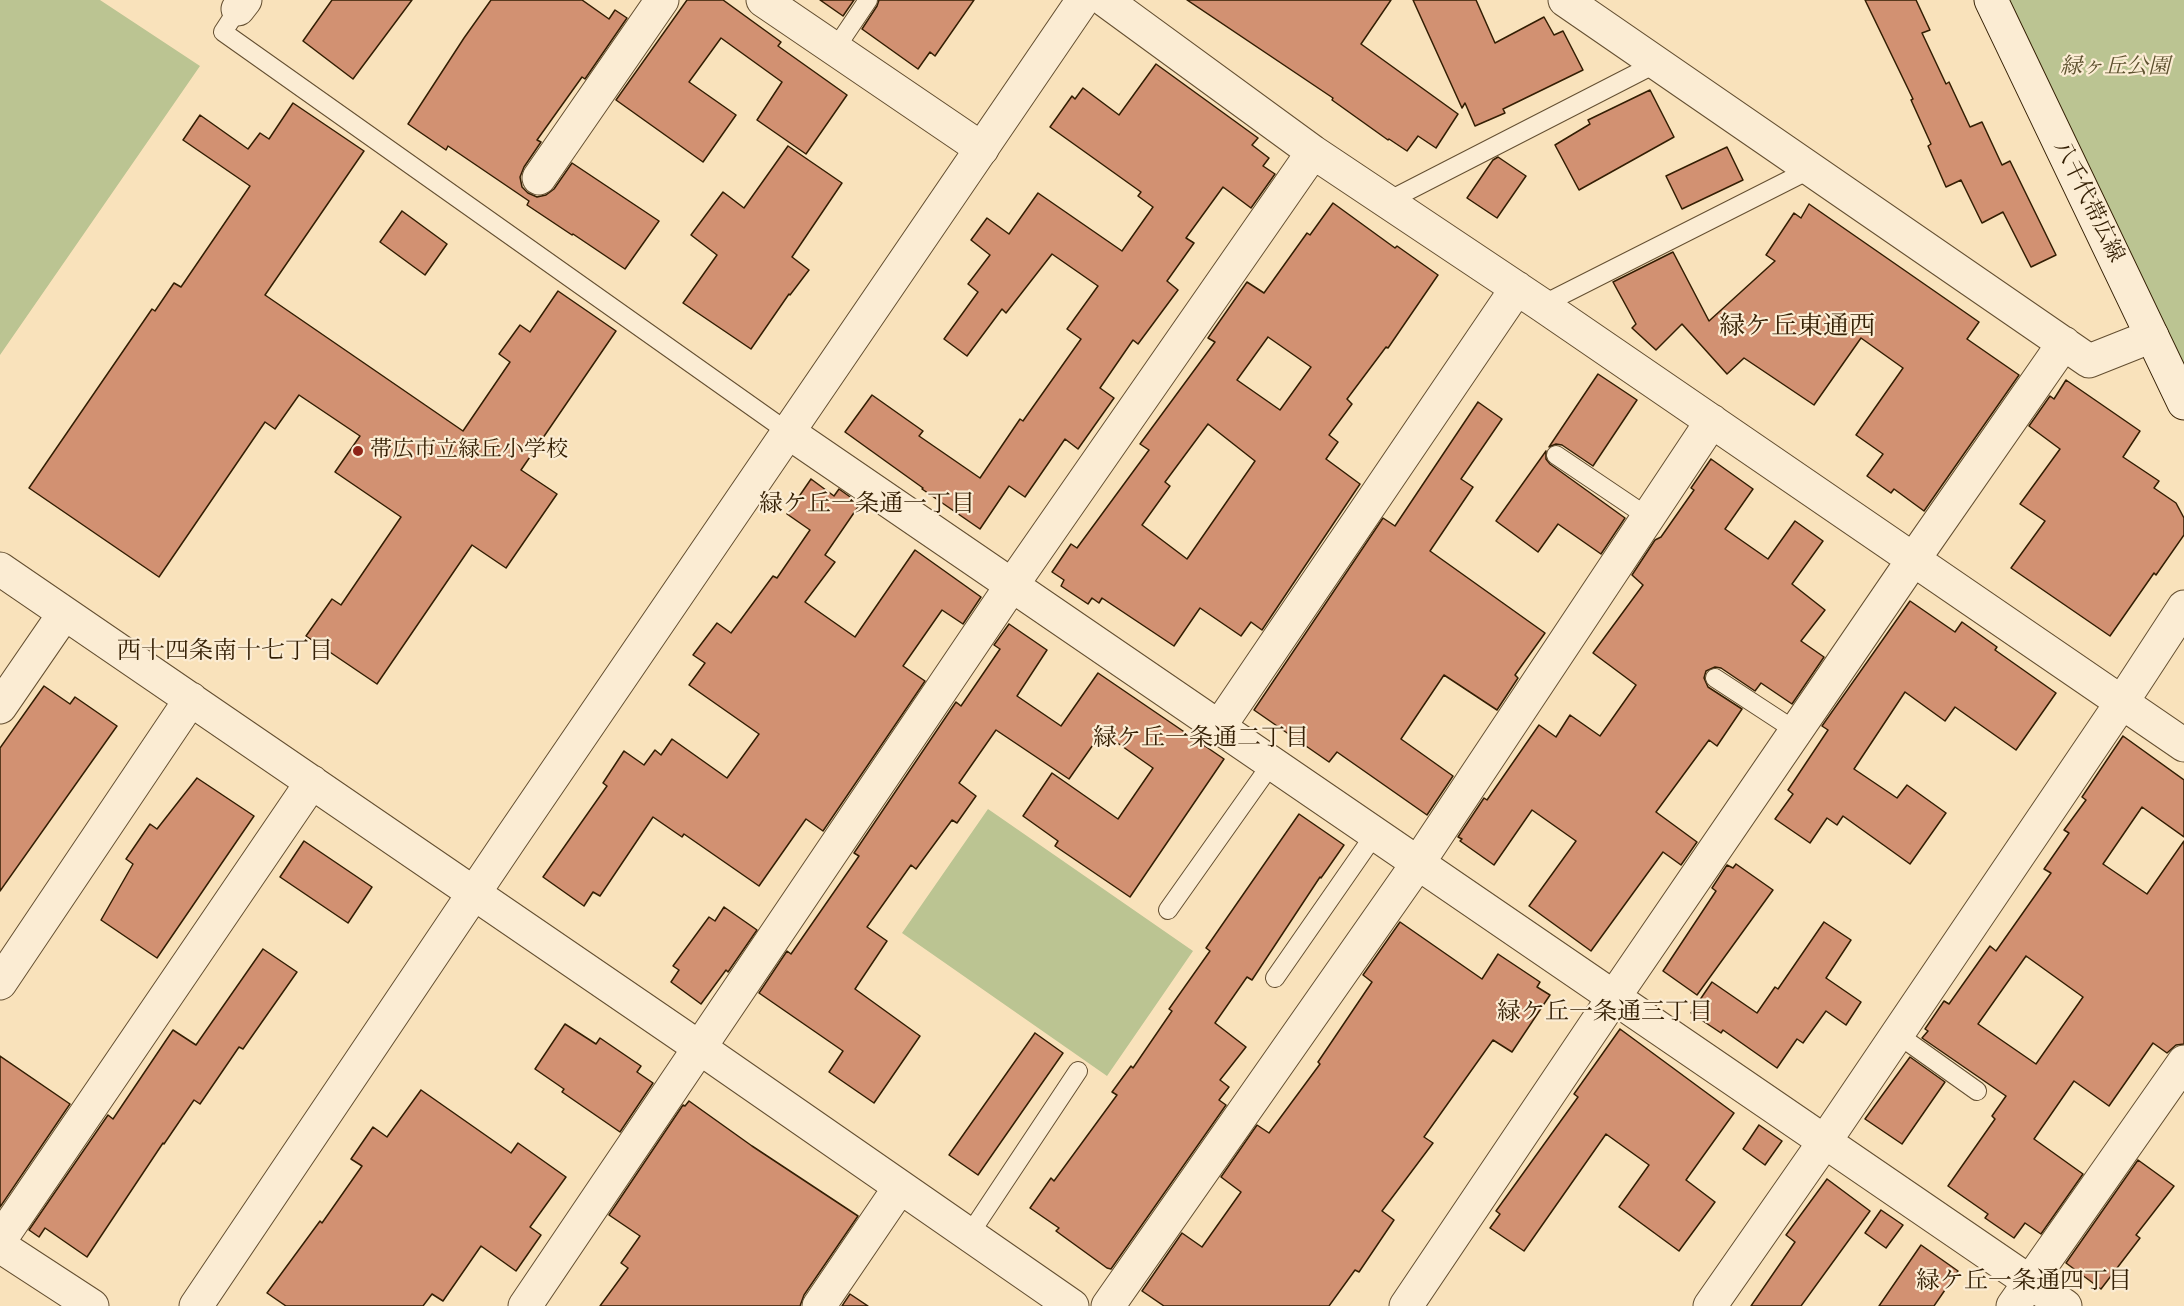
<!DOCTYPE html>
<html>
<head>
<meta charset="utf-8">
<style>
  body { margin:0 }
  canvas { display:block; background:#f9e2bb }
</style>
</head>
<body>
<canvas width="2184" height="1306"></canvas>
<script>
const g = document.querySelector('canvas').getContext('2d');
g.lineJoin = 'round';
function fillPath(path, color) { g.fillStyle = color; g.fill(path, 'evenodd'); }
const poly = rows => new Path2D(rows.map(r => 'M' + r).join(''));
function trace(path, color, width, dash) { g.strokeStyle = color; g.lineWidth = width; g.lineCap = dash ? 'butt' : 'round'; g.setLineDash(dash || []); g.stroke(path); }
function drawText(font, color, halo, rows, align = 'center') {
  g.font = font + ' "Libre Bodoni","Noto Serif JP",serif'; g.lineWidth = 4.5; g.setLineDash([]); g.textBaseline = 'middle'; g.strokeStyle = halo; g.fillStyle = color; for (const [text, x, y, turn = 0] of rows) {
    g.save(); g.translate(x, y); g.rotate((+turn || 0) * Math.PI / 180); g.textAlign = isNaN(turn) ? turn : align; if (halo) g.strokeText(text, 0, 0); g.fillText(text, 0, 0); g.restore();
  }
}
const green = poly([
  [0,0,100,0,200,66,0,355],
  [2008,0,2184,0,2184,368],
  [988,809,1193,951,1107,1076,902,933]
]);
const building = poly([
  [332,0,412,0,353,79,303,41,332,0],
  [491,0,582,0,609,19,615,10,627,18,585,79,582,77,537,140,541,142,524,167,520,177,522,187,528,193,537,197,546,195,554,189,572,163,659,221,625,269,573,234,572,235,527,205,529,201,448,146,446,150,408,124,464,38,491,0],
  [687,0,723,0,781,42,778,46,847,95,806,154,757,120,782,82,721,38,689,82,736,115,703,162,616,100,687,0],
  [820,0,854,0,843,16,820,0],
  [879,0,974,0,935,56,930,52,918,69,862,29,877,6,879,0],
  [1187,0,1391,0,1361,44,1458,114,1436,148,1418,136,1407,151,1389,139,1388,140,1332,100,1333,98,1187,0],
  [1413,0,1476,0,1495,43,1544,17,1554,35,1563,31,1583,70,1503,109,1505,113,1475,126,1465,103,1462,108,1413,0],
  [1865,0,1916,0,1930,30,1922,33,1946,84,1949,82,1970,127,1982,122,2002,165,2010,161,2056,255,2031,267,2003,212,1982,223,1961,180,1946,187,1928,146,1931,144,1911,100,1913,99,1865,0],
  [1156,64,1258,138,1252,145,1269,158,1263,166,1275,174,1251,208,1223,187,1186,238,1194,243,1167,281,1178,290,1138,344,1133,340,1100,388,1114,398,1078,449,1065,439,1025,497,1009,486,980,529,922,489,923,488,845,432,872,395,923,431,919,436,980,478,1020,419,1023,421,1081,339,1067,329,1098,286,1052,254,1006,313,1002,309,967,356,944,339,978,292,968,284,990,255,971,240,987,218,1009,234,1038,193,1122,251,1153,207,1138,196,1141,192,1050,127,1072,96,1075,99,1083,88,1119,115,1156,64],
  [1650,90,1674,137,1579,190,1555,145,1590,124,1588,120,1650,90],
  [293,103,364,151,265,295,463,431,510,362,499,354,520,325,530,332,558,291,616,331,521,470,557,494,506,568,472,545,377,684,306,636,332,599,341,605,401,517,335,472,360,436,299,395,275,429,265,422,159,577,29,488,152,309,155,311,174,283,181,287,250,186,183,140,200,115,248,149,260,133,269,139,293,103],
  [788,146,842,183,792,257,809,270,790,295,789,294,751,349,683,303,717,255,691,235,723,192,744,208,788,146],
  [1727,147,1743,180,1682,209,1666,176,1727,147],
  [1498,157,1526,176,1497,218,1467,198,1493,160,1498,157],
  [1333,203,1395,248,1397,246,1438,275,1388,348,1386,347,1347,399,1352,404,1329,435,1338,442,1326,459,1360,484,1262,630,1251,622,1241,636,1200,608,1174,646,1102,598,1099,603,1092,598,1088,604,1061,586,1064,580,1052,572,1071,544,1077,548,1149,450,1140,444,1215,342,1208,338,1247,282,1264,293,1307,233,1310,235,1333,203],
  [1268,337,1311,367,1280,410,1237,380,1268,337],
  [1208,424,1255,461,1187,559,1142,525,1170,486,1165,482,1208,424],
  [1809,204,1979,322,1967,339,2019,375,1924,511,1894,489,1891,493,1867,476,1883,454,1856,435,1903,368,1861,338,1814,405,1744,358,1727,374,1682,324,1656,350,1632,328,1636,324,1613,282,1673,252,1709,321,1775,261,1766,255,1794,213,1801,218,1809,204],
  [402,211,447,244,425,275,380,242,402,211],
  [1598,374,1637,400,1593,466,1562,445,1556,444,1549,447,1598,374],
  [2066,380,2140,431,2123,457,2159,481,2154,488,2176,503,2184,518,2184,535,2156,575,2154,573,2110,636,2011,568,2045,521,2020,504,2060,449,2029,426,2050,396,2054,399,2066,380],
  [1478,402,1502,419,1461,479,1473,487,1430,551,1545,633,1515,675,1518,678,1497,710,1444,675,1401,739,1453,776,1427,815,1337,752,1329,762,1254,710,1383,518,1395,526,1478,402],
  [1546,451,1546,459,1550,464,1625,518,1601,554,1558,524,1538,552,1496,521,1546,451],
  [1711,459,1753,489,1725,529,1768,559,1795,521,1823,541,1792,584,1825,610,1801,641,1824,657,1792,704,1761,683,1755,691,1721,668,1715,667,1706,671,1704,678,1708,687,1742,709,1717,746,1709,740,1656,812,1697,842,1681,865,1663,852,1591,951,1529,906,1576,841,1532,810,1494,865,1460,841,1462,839,1458,837,1484,798,1487,800,1539,725,1556,737,1570,715,1600,736,1636,685,1593,653,1643,585,1632,575,1655,540,1661,537,1694,490,1691,488,1711,459],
  [811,479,834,496,839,489,860,504,825,555,835,562,805,602,855,637,915,550,981,597,963,624,942,610,903,666,925,681,823,831,806,819,759,886,684,834,682,837,653,817,600,896,593,892,584,906,543,877,607,786,603,783,624,751,644,765,655,750,661,755,672,739,727,778,759,734,689,685,705,663,693,655,717,623,731,633,773,576,777,578,810,530,787,514,811,479],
  [1910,601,1955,632,1962,622,1997,647,1995,650,2056,693,2016,750,1955,707,1945,721,1905,692,1854,769,1897,798,1907,785,1946,813,1910,864,1843,816,1837,825,1827,818,1810,843,1775,819,1793,794,1788,790,1828,730,1822,726,1910,601],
  [1009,624,1047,650,1017,696,1061,726,1098,673,1224,759,1130,897,1055,846,1058,841,1023,816,1052,773,1118,819,1153,768,1102,732,1069,779,996,730,959,783,976,796,957,823,952,820,916,869,911,865,867,927,887,941,855,989,920,1036,874,1103,829,1072,843,1051,759,993,787,951,791,954,859,856,854,853,956,702,961,706,1000,649,994,645,1009,624],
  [44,686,70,704,75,697,117,726,0,891,0,748,44,686],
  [2123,736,2184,780,2184,837,2142,807,2103,864,2147,894,2184,841,2184,1044,2176,1045,2167,1053,2153,1043,2109,1106,2074,1081,2034,1139,2083,1174,2041,1234,2025,1223,2014,1238,1985,1218,1988,1214,1948,1186,1995,1119,1992,1116,2006,1096,1922,1038,1928,1031,1925,1029,1944,1001,1949,1004,1990,946,1996,951,2051,873,2044,869,2069,833,2064,830,2086,800,2082,797,2123,736],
  [2026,956,2083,997,2036,1064,1978,1024,2026,956],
  [197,778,254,816,157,958,101,920,133,864,126,859,150,824,157,829,197,778],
  [1299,814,1344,845,1321,878,1320,877,1252,980,1247,977,1215,1023,1246,1047,1220,1080,1229,1087,1219,1100,1226,1105,1111,1269,1107,1268,1056,1231,1059,1228,1030,1208,1051,1178,1054,1181,1117,1095,1112,1092,1131,1066,1133,1068,1172,1011,1169,1009,1210,951,1206,948,1299,814],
  [304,841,372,887,348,923,280,877,304,841],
  [1736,864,1773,890,1697,995,1663,971,1716,891,1712,888,1727,865,1733,868,1736,864],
  [724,907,757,930,728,972,726,970,701,1004,671,982,679,970,673,966,709,917,715,921,724,907],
  [1400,922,1482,979,1498,954,1540,982,1537,987,1550,995,1512,1052,1493,1040,1424,1137,1433,1143,1382,1211,1394,1220,1359,1272,1355,1270,1329,1306,1164,1306,1142,1291,1182,1233,1202,1247,1241,1192,1221,1177,1257,1125,1269,1133,1320,1064,1318,1062,1372,982,1363,975,1400,922],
  [1824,922,1851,940,1826,978,1861,1002,1846,1025,1826,1011,1803,1043,1797,1039,1777,1068,1723,1030,1721,1033,1691,1013,1712,982,1757,1013,1775,987,1778,989,1824,922],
  [263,949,297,972,243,1049,239,1047,200,1104,194,1100,164,1144,163,1143,87,1257,45,1228,39,1237,29,1230,108,1115,113,1119,173,1030,196,1045,263,949],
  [565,1024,596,1044,600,1038,641,1066,637,1072,653,1083,620,1132,562,1092,564,1089,535,1069,565,1024],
  [1620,1029,1734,1113,1686,1180,1715,1202,1679,1251,1619,1207,1649,1165,1606,1134,1524,1251,1490,1228,1500,1214,1496,1211,1578,1097,1574,1094,1620,1029],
  [1035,1033,1063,1053,978,1175,949,1155,1035,1033],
  [0,1056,70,1104,0,1207,0,1056],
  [1910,1057,1945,1082,1902,1144,1865,1119,1910,1057],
  [421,1090,511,1153,518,1143,566,1177,530,1227,541,1235,516,1271,481,1246,443,1301,432,1294,423,1306,286,1306,267,1293,320,1221,322,1223,362,1166,351,1159,373,1127,387,1137,421,1090],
  [689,1101,752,1146,858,1216,804,1295,800,1306,600,1306,628,1268,621,1263,640,1236,609,1215,683,1105,685,1106,689,1101],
  [1759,1125,1782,1141,1765,1165,1743,1149,1759,1125],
  [2138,1160,2174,1186,2136,1235,2140,1238,2101,1289,2066,1263,2138,1160],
  [1827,1179,1870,1211,1801,1306,1751,1306,1795,1242,1786,1235,1827,1179],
  [1881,1210,1903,1225,1886,1248,1865,1233,1881,1210],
  [1921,1245,1958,1271,1934,1306,1879,1306,1921,1245],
  [850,1294,868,1306,842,1306,850,1294]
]);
const service = poly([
  [238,9,223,32,788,432],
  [835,49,868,0],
  [1388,201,1657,63],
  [1542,305,1811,169],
  [1556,455,1648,517],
  [1715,678,1796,731],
  [1168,910,1272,763],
  [1275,978,1375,834],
  [1897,1034,1977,1091],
  [969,1235,1078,1071]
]);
const minor = poly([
  [763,0,982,149],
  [1105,0,1313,152,1542,305,2184,745],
  [1565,0,2089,361,2152,336],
  [238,9,245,0],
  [539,178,662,0],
  [788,432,2065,1306],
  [0,569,700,1048,1072,1306],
  [0,707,64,614],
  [1219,727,1517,288],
  [0,983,191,699],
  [0,1240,312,782],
  [0,1246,92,1306],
  [525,1306,1012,585,1313,152],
  [819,1306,900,1187],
  [1108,1306,1418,863,1712,421],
  [1406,1306,1614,997,1913,560,2064,343],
  [1710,1306,1825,1141,2122,702,2184,607],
  [2013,1306,2184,1062]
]);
const tertiary = poly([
  [196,1306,511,838,1083,0]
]);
const secondary = poly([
  [1991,0,2184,403]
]);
const markers = [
  [358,451,6,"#8f2418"]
];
const parkNames = [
  ["緑ヶ丘公園",2115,68]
];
const streetNames = [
  ["八千代帯広線",2088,202,64]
];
const poiNames = [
  ["帯広市立緑丘小学校",370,451]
];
const neighbourhoodNames = [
  ["緑ケ丘一条通一丁目",867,505],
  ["西十四条南十七丁目",225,652],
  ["緑ケ丘一条通二丁目",1201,739],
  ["緑ケ丘一条通三丁目",1605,1013],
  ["緑ケ丘一条通四丁目",2024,1282]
];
const quarterNames = [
  ["緑ケ丘東通西",1797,328]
];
fillPath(green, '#bbc492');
fillPath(building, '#d29172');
trace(building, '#331e03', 1.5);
trace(service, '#644f31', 20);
trace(minor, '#644f31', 35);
trace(tertiary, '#644f31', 35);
trace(secondary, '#331e03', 35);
trace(service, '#fbecd3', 18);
trace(minor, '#fbecd3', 33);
trace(tertiary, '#fbecd3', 33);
trace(secondary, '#fbecd3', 33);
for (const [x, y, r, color] of markers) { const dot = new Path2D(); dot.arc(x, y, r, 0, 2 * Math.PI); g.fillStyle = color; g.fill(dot); trace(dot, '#fbecd3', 2); }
drawText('italic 22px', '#5c502e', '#fbecd3', parkNames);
drawText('22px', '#331e03', '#fbecd3', streetNames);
drawText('22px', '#331e03', '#fbecd3', poiNames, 'left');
drawText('24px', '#331e03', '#fbecd3', neighbourhoodNames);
drawText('26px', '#331e03', '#fbecd3', quarterNames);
</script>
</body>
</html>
